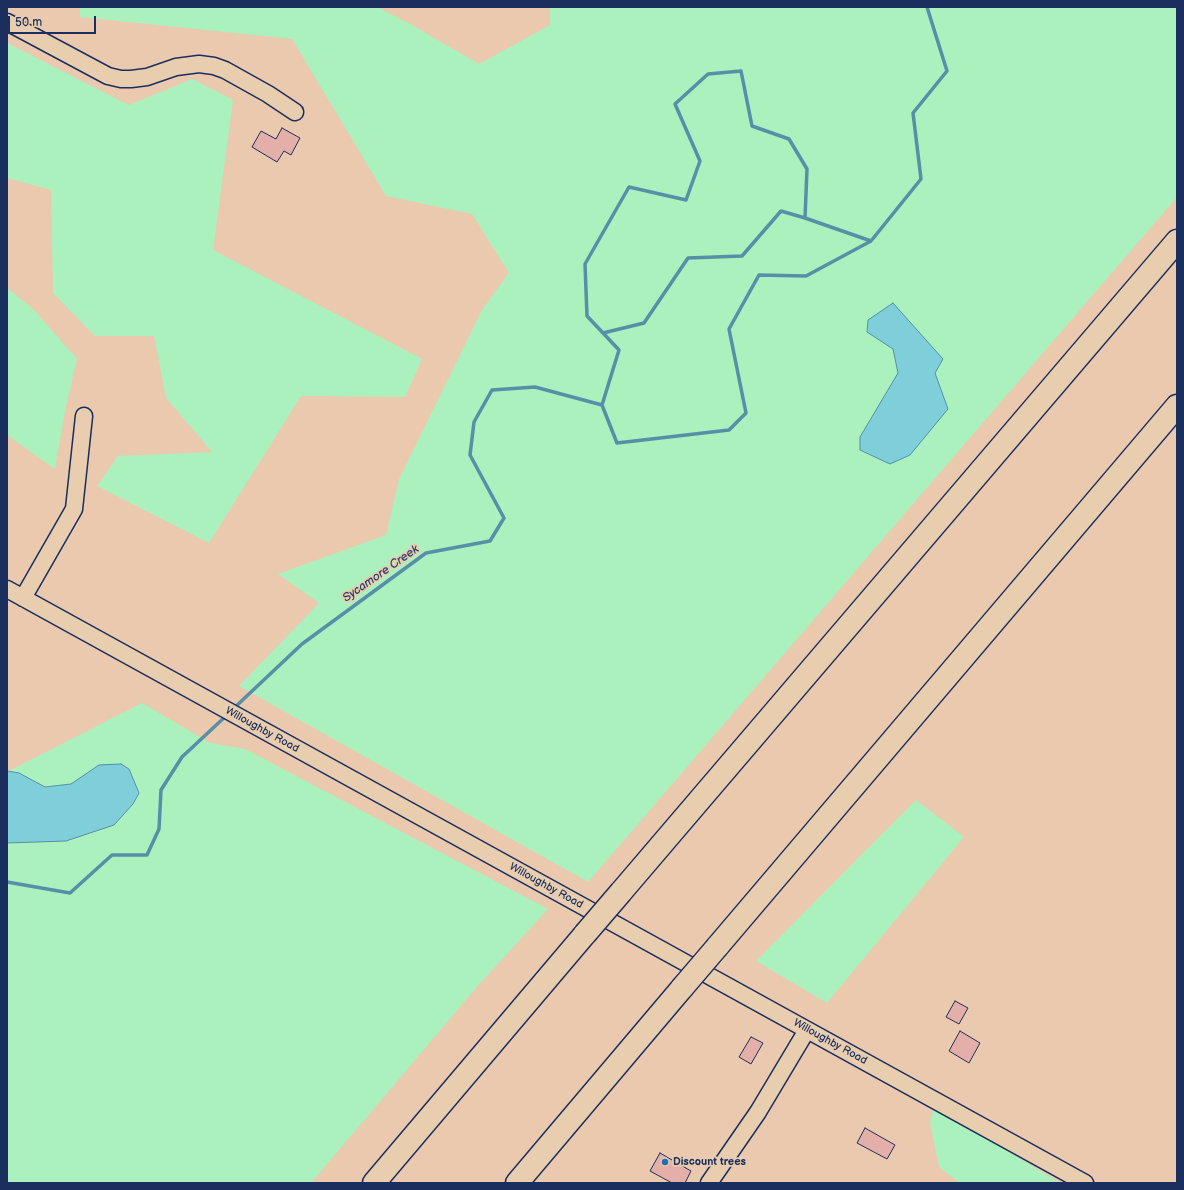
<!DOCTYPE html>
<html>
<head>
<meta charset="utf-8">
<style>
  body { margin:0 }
  #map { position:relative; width:1184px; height:1190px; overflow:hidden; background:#ebc9af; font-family:"Balsamiq Sans",sans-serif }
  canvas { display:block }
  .frame { position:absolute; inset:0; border:8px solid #1b2f5e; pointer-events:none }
  .scale { position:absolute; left:8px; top:16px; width:88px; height:18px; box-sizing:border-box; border:2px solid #1b2f5e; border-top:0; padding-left:5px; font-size:12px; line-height:14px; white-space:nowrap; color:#1b2f5e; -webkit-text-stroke:3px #e8cdaf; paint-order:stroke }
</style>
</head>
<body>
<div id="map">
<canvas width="1184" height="1190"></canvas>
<div class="frame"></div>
<div class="scale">50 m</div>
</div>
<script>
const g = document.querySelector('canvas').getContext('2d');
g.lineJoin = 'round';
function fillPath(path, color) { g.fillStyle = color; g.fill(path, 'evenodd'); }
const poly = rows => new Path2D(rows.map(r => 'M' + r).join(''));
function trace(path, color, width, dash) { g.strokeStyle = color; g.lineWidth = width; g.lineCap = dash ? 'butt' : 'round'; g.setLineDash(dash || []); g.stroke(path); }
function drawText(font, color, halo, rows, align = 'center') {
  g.font = font + ' "Balsamiq Sans",sans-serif'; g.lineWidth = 3.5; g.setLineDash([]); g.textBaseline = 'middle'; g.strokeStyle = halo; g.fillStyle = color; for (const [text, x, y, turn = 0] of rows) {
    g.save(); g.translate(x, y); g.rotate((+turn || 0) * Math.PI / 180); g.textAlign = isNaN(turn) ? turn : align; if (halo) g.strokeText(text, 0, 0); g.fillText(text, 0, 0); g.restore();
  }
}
const green = poly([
  [80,7,377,7,410,24,479,64,550,25,550,7,1177,7,1177,197,588,882,239,686,319,603,278,574,386,535,399,479,482,310,509,273,472,214,386,196,292,39,80,17],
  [7,43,129,105,192,79,233,100,213,250,422,359,405,397,301,396,209,543,97,486,118,456,212,452,166,398,154,336,95,336,53,293,51,190,7,178],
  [7,288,33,309,77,359,65,411,55,469,7,435],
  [142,703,210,743,245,749,548,909,476,988,311,1183,7,1183,7,772],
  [916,800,964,837,827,1003,756,961],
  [934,1106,1060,1183,959,1183,939,1167,930,1122]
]);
const water = poly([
  [893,303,943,359,935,373,948,409,910,455,890,464,860,450,860,437,898,373,893,349,867,332,868,320,893,303],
  [121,764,129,769,139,793,133,804,114,825,66,841,7,843,7,771,19,773,45,787,71,784,99,765,121,764]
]);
const stream = poly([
  [603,333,644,323,688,258,742,256,781,211,805,218],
  [602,405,617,443,729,430,746,413,729,329,759,275,806,276,871,241],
  [233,709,302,644,426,553,490,541,504,518,470,455,474,422,492,390,535,387,602,405,619,350,587,316,585,264,629,187,686,200,700,161,675,104,708,74,741,71,752,126,789,139,807,169,805,218,871,241,921,179,913,113,947,71,927,7],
  [7,882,70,893,112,855,147,855,159,829,161,790,182,757,227,715]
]);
const building = poly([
  [282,128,300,138,291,155,284,151,277,162,252,147,261,131,276,139,282,128],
  [955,1001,968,1008,959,1024,946,1017,955,1001],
  [960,1031,980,1043,969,1063,949,1051,960,1031],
  [751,1037,763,1043,751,1064,739,1057,751,1037],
  [865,1128,895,1145,887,1159,857,1143,865,1128],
  [660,1153,691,1171,685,1183,672,1183,650,1171,660,1153]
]);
const minor = poly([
  [7,22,108,76,121,79,131,79,147,77,176,67,199,64,214,66,225,70,268,94,295,112],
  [7,589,1085,1183],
  [23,598,74,509,84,416],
  [709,1183,758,1112,807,1030]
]);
const highway = poly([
  [621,892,1177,241],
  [717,947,1177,406],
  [374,1183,585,934],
  [517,1183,682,988]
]);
const highwayBridge = poly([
  [585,934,621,892],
  [682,988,717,947]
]);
const markers = [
  [665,1162,4,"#1f6fb2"]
];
const streetNames = [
  ["Willoughby Road",262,730,29],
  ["Willoughby Road",546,886,29],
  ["Willoughby Road",830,1042,29]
];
const poiNames = [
  ["Discount trees",673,1162]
];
const waterNames = [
  ["Sycamore Creek",381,574,-35]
];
fillPath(green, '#aaf1bd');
fillPath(water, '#7fcfda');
trace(water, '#578fa8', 1);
trace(stream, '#578fa8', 3.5);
fillPath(building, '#e4afa9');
trace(building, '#1b2f5e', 1);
trace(minor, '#1b2f5e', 19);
trace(highway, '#1b2f5e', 25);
trace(minor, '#e8cdaf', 16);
trace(highway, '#e8cdaf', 22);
trace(highwayBridge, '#1b2f5e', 25, []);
trace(highwayBridge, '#e8cdaf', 22);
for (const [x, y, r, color] of markers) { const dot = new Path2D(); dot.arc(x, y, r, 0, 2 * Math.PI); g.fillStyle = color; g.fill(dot); trace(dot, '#e8cdaf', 1.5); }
drawText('11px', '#1b2f5e', '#e8cdaf', streetNames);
drawText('bold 11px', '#1b2f5e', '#e8cdaf', poiNames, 'left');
drawText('italic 12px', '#253f6a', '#e8cdaf', waterNames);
</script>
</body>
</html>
